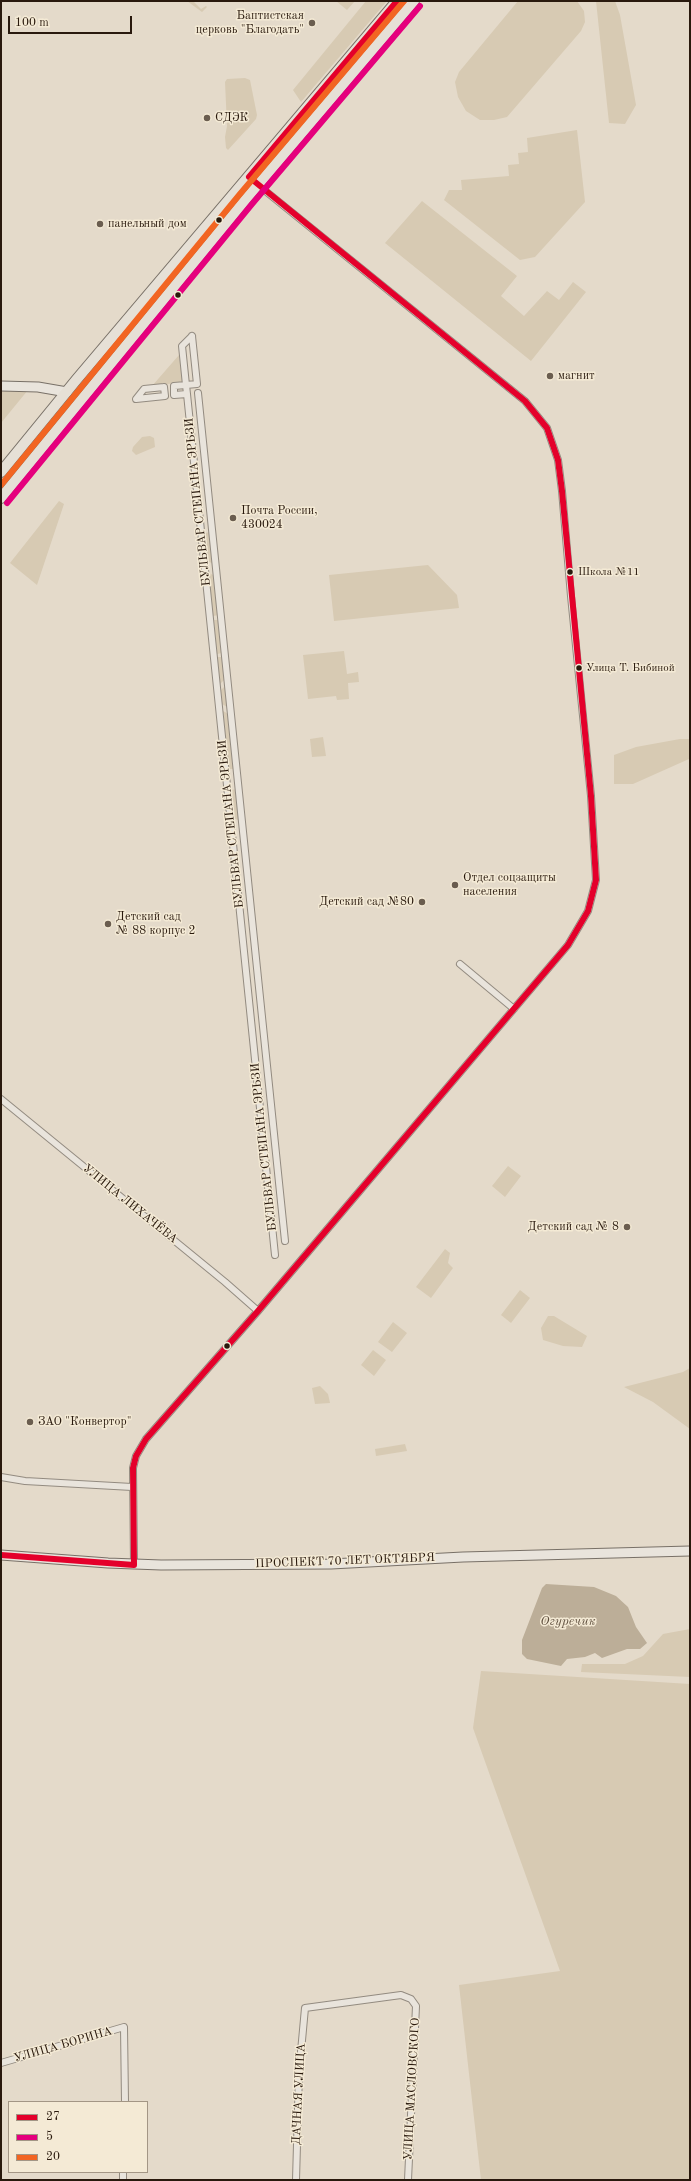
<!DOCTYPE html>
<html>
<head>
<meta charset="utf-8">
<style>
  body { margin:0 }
  #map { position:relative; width:691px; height:2181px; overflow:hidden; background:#e4daca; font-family:"Old Standard TT",serif }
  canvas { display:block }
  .frame { position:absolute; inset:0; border:2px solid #29190d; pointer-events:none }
  .legend { position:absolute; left:8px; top:2101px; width:140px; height:72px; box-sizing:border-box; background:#f4ead5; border:1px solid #a39685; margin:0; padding:5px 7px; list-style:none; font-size:12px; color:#29190d }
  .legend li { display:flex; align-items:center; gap:8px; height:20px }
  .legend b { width:20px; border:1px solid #a39685 }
  .scale { position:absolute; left:8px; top:16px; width:124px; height:18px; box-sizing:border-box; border:2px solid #29190d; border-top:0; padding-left:5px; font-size:12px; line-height:14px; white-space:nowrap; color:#29190d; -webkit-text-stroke:3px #f4ead5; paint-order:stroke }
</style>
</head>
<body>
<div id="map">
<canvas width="691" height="2181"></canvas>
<div class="frame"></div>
<ul class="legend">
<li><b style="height:5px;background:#e4002b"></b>27</li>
<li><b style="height:5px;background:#e5007d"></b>5</li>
<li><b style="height:5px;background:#f26522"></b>20</li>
</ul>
<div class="scale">100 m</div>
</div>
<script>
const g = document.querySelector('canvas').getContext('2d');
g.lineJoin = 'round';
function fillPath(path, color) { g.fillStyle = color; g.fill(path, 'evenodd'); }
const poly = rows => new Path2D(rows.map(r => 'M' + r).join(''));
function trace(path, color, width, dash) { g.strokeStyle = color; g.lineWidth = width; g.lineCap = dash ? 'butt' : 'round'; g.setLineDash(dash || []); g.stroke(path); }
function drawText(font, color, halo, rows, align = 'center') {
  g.font = font + ' "Old Standard TT",serif'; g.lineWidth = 3; g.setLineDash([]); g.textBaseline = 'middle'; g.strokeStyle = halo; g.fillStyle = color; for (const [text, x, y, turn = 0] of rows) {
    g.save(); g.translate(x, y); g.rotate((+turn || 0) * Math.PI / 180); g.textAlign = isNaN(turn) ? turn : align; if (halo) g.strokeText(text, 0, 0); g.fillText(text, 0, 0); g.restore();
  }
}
const green = poly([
  [187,1,193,1,201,9,206,6,207,7,202,12],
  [336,1,355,1,347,10],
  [366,1,387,1,301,102,293,90],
  [518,1,577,1,584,11,585,22,581,31,507,117,494,120,480,120,466,111,458,97,455,82,459,72],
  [596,1,615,1,620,15,636,105,625,124,609,123],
  [245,78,250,80,257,115,256,119,228,150,226,148,225,137,227,126,225,82,227,79],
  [577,130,585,202,535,257,520,260,444,200,449,190,462,190,461,180,509,176,508,165,519,164,518,153,528,152,527,138],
  [422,201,517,276,501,296,524,316,547,291,559,300,573,282,586,292,531,361,385,243],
  [179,355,183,382,152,386],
  [1,389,28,390,1,423],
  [150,436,154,438,155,447,136,455,132,451,133,447,142,437],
  [59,501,64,504,37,585,10,563],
  [210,532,213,564,208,561,205,533],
  [428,565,457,595,459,608,334,621,329,575],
  [209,573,215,576,219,615,213,616],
  [214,620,219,620,222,653,217,654],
  [344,651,347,674,358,672,359,682,348,683,349,699,337,700,336,696,308,699,303,655],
  [217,657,223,657,225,679,220,684],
  [226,685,229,708,222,704,221,690],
  [223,711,230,715,235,769,229,769],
  [323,737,326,756,312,757,310,739],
  [680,739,690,739,689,759,633,784,614,784,614,755,636,747],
  [238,789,241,822,234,818,231,790],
  [508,1166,521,1176,505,1197,492,1186],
  [445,1249,450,1253,448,1263,453,1268,431,1298,416,1287],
  [520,1290,530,1298,511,1323,501,1315],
  [548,1316,554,1316,587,1336,582,1347,563,1346,543,1340,541,1328],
  [393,1322,407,1333,392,1352,378,1342],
  [373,1350,386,1360,374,1376,361,1365],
  [690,1368,690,1429,653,1402,624,1387,683,1372],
  [320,1386,328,1394,330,1403,315,1404,312,1388],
  [405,1444,407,1451,376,1456,375,1449],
  [690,1629,690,1677,581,1672,582,1664,625,1664,643,1656,663,1634],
  [481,1671,690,1684,690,2180,481,2180,459,1985,560,1971,473,1728]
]);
const water = poly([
  [546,1584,594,1587,616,1596,628,1607,636,1627,647,1643,640,1649,627,1649,602,1658,595,1653,585,1657,567,1659,561,1666,527,1659,522,1654,522,1640,542,1588]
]);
const street = poly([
  [192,336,197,384,186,385,182,346,192,336],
  [186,385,187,394,174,395,174,386,186,385],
  [164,387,165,396,136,399,144,389,164,387],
  [198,393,285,1241],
  [187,394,275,1255],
  [460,964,514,1009],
  [1,1099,225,1282,258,1311],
  [1,1477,25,1481,132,1487],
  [134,1565,133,1468,136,1456,146,1439,258,1311,568,945,588,911,596,880,591,796,571,596,562,491,558,460,547,428,525,401,258,185],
  [1,2063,124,2027,125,2102],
  [123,2180,123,2172],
  [296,2180,299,2073,305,2008,401,1995,411,1999,416,2006,408,2180]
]);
const secondary = poly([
  [1,386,38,387,67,392],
  [1,1555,108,1563,161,1565,331,1564,463,1557,690,1551]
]);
const primary = poly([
  [1,472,77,379,397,1],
  [1,498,246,199,414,1]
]);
const bus1 = poly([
  [1,1555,134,1565],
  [134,1565,133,1468,136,1456,146,1439,258,1311,568,945,588,911,596,880,591,796,562,491,558,460,547,428,525,401,249,177,397,1]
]);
const bus2 = poly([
  [7,503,252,204,420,6]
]);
const bus3 = poly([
  [1,485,240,194,404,1]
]);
const markers = [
  [312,23,4,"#6a5d4f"],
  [207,118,4,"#6a5d4f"],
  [219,220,3.5,"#29190d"],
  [100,224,4,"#6a5d4f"],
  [178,295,3.5,"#29190d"],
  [550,376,4,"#6a5d4f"],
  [233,518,4,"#6a5d4f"],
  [570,572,3.5,"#29190d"],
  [579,668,3.5,"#29190d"],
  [455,885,4,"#6a5d4f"],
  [422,902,4,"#6a5d4f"],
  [108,924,4,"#6a5d4f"],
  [627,1227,4,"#6a5d4f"],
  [227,1346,3.5,"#29190d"],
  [30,1422,4,"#6a5d4f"]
];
const busNames = [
  ["Школа №11",578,572],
  ["Улица Т. Бибиной",586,668]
];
const poiNames = [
  ["Баптистская",304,16,"right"],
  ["церковь \"Благодать\"",304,30,"right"],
  ["СДЭК",215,118],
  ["панельный дом",108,224],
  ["магнит",558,376],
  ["Почта России,",241,511],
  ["430024",241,525],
  ["Отдел соцзащиты",463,878],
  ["населения",463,892],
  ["Детский сад №80",414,902,"right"],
  ["Детский сад",116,917],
  ["№ 88 корпус 2",116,931],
  ["Детский сад № 8",619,1227,"right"],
  ["ЗАО \"Конвертор\"",38,1422]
];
const streetNames = [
  ["БУЛЬВАР СТЕПАНА ЭРЬЗИ",198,502,-96],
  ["БУЛЬВАР СТЕПАНА ЭРЬЗИ",231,824,-96],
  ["БУЛЬВАР СТЕПАНА ЭРЬЗИ",264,1147,-96],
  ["УЛИЦА ЛИХАЧЁВА",130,1204,39],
  ["ПРОСПЕКТ 70 ЛЕТ ОКТЯБРЯ",345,1561,-2],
  ["УЛИЦА БОРИНА",63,2045,-16],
  ["УЛИЦА МАСЛОВСКОГО",412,2089,-87],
  ["ДАЧНАЯ УЛИЦА",299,2094,-87]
];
const waterNames = [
  ["Огуречик",568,1622]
];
fillPath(green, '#d7cab3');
fillPath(water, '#bcae98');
trace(street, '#938b80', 8);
trace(secondary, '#787067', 11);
trace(primary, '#787067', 12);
trace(street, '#e9e4dc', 6);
trace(secondary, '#e9e4dc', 9);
trace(primary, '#e6e0d6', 10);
trace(bus1, '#e4002b', 6);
trace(bus2, '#e5007d', 6);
trace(bus3, '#f26522', 6);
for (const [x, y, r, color] of markers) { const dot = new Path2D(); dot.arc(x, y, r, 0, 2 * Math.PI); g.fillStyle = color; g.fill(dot); trace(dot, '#f4ead5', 1.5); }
drawText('11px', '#29190d', '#f4ead5', busNames, 'left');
drawText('12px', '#29190d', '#f4ead5', poiNames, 'left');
drawText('12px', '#29190d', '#f4ead5', streetNames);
drawText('italic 13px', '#5d4d3c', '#f4ead5', waterNames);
</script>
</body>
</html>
